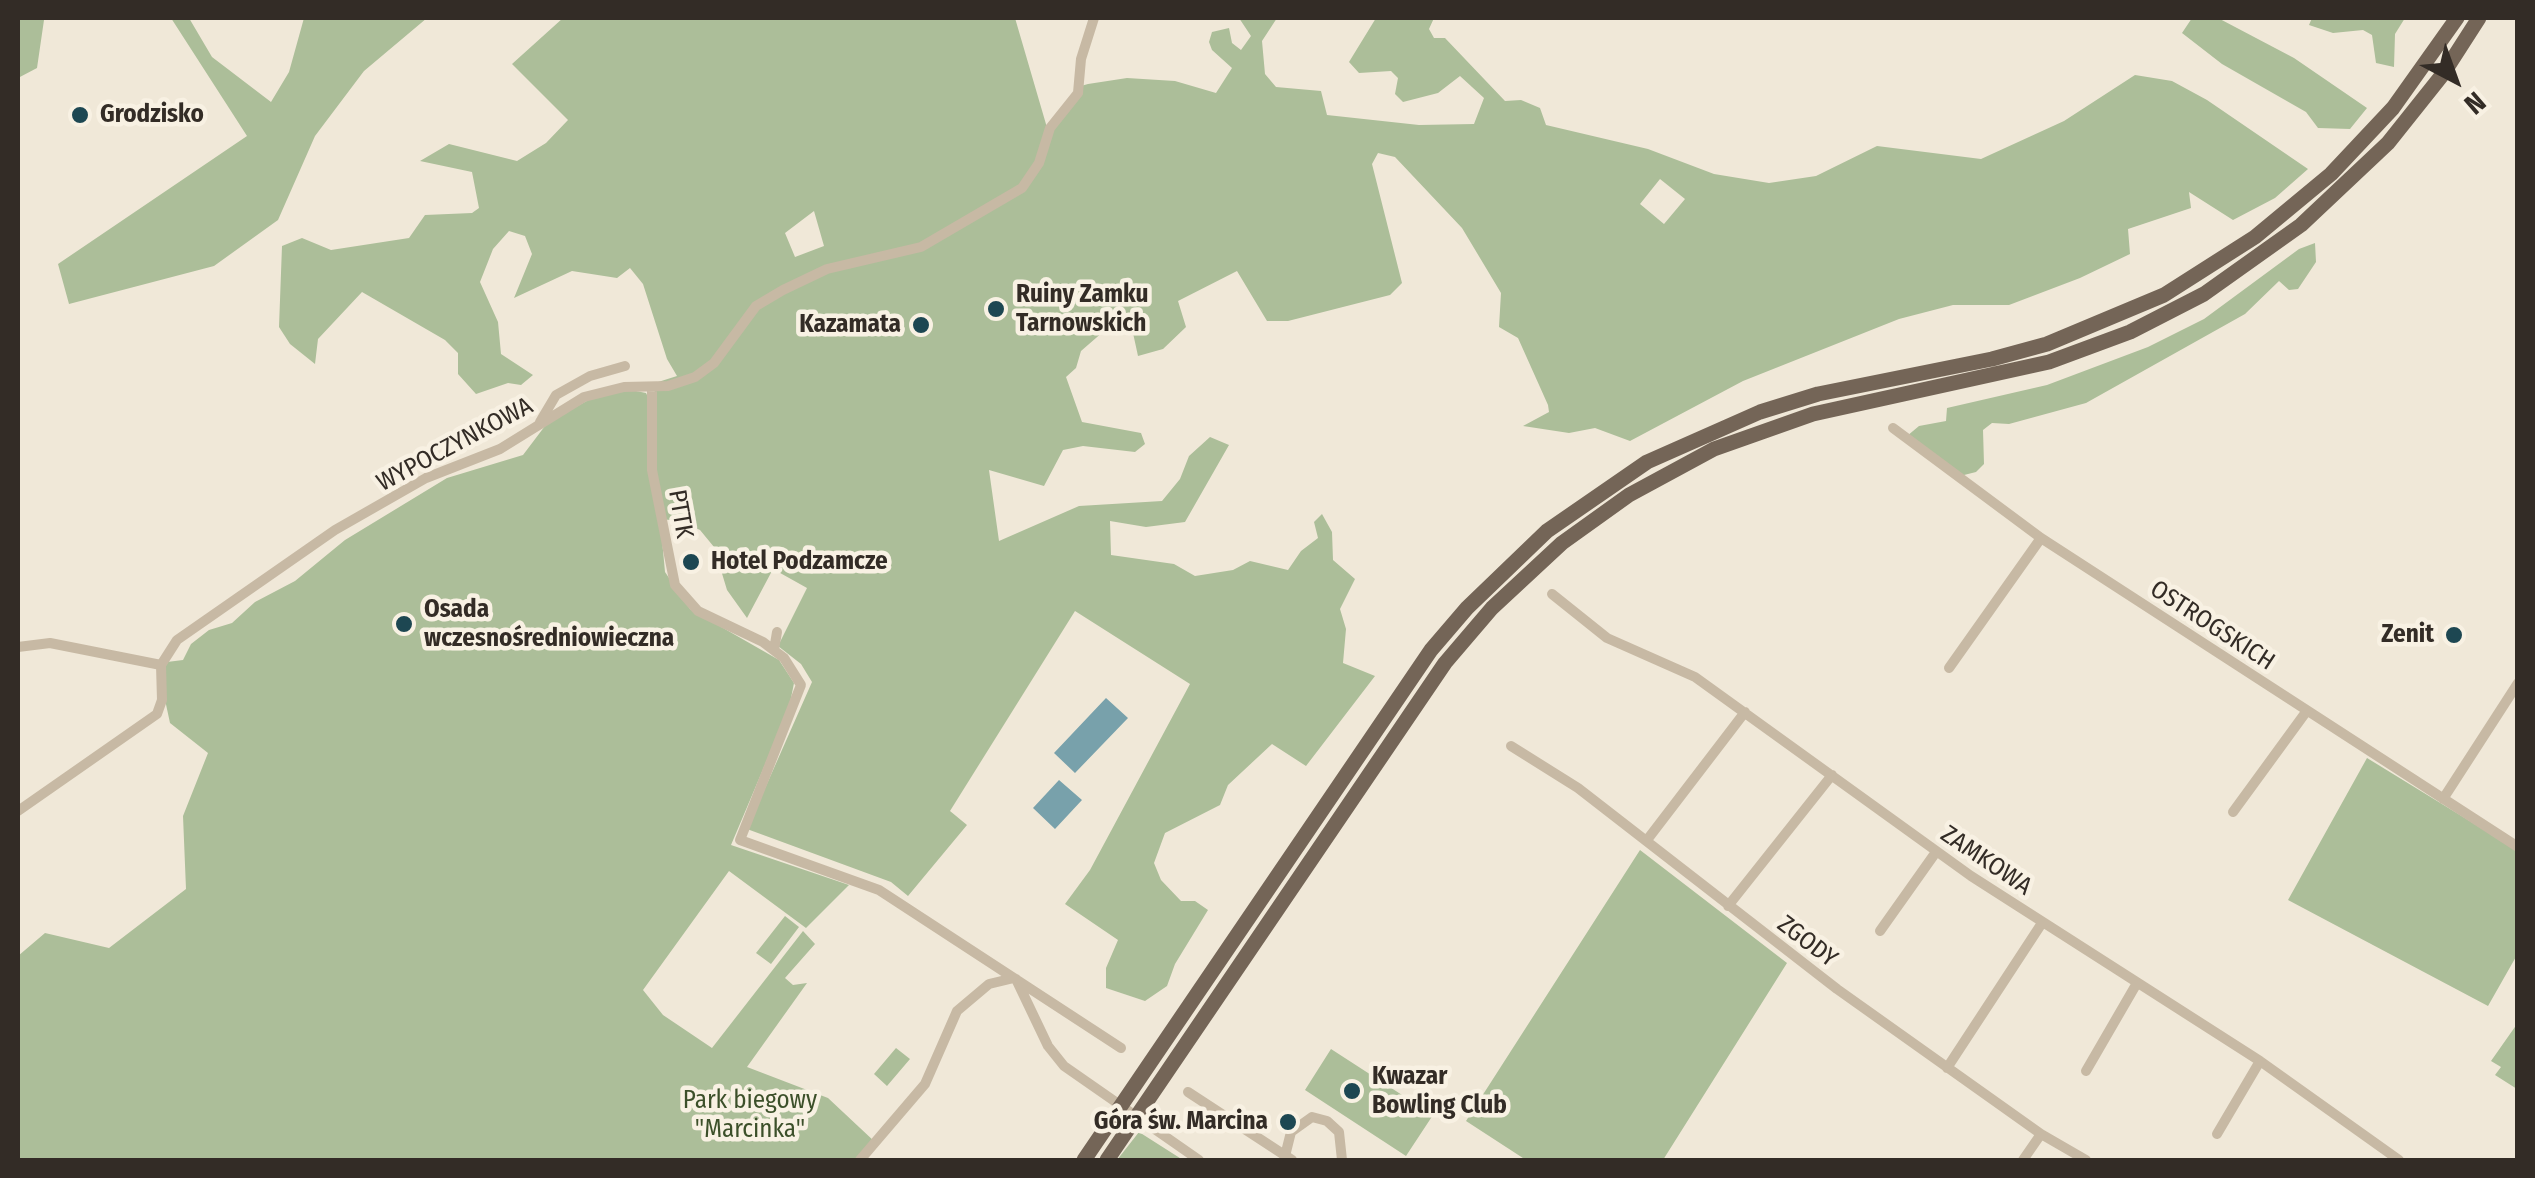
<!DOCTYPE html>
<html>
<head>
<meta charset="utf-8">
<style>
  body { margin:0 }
  #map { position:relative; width:2535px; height:1178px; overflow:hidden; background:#f0e8d8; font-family:"Fira Sans Condensed",sans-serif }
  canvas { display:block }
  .frame { position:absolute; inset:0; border:20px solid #332c26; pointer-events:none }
  .north { position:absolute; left:2405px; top:30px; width:100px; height:100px; -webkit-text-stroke:8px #f8f1e3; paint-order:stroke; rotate:139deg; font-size:28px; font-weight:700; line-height:40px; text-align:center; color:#332c26 }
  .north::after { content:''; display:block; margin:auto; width:35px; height:45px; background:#332c26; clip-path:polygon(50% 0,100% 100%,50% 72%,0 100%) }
</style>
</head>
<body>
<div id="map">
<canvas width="2535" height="1178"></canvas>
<div class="frame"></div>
<div class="north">N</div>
</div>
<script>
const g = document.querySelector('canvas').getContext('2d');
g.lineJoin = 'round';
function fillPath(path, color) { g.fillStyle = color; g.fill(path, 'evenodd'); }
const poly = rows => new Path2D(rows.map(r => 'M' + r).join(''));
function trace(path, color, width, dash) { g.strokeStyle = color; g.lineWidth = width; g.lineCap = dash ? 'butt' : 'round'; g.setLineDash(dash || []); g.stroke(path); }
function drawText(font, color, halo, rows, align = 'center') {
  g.font = font + ' "Fira Sans Condensed",sans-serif'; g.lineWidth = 9; g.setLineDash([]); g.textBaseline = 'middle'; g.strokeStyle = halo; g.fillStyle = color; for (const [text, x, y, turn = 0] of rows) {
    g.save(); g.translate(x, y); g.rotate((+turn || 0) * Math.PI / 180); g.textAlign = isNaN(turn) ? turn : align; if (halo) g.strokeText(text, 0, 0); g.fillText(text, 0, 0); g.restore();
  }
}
const green = poly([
  [18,18,44,20,37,68,18,78],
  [171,18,189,18,212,57,271,102,289,72,304,18,427,18,364,71,315,136,278,220,214,266,69,304,58,264,247,136],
  [563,18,1015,18,1048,131,1081,86,1088,84,1127,78,1175,81,1216,93,1232,68,1212,50,1209,42,1212,32,1229,28,1232,43,1241,50,1251,36,1239,18,1277,18,1262,41,1265,74,1276,87,1321,91,1327,115,1419,125,1474,124,1484,98,1460,76,1438,93,1403,102,1395,94,1398,78,1391,71,1359,73,1349,62,1376,18,1434,18,1429,29,1434,38,1445,38,1505,101,1521,100,1540,108,1546,125,1648,149,1714,174,1769,183,1816,176,1877,146,1981,159,2064,121,2135,75,2172,81,2207,100,2308,169,2275,198,2233,220,2189,192,2191,208,2128,229,2130,254,2080,278,2009,305,1953,305,1899,319,1743,381,1630,441,1595,428,1569,433,1523,426,1549,412,1548,405,1518,338,1499,327,1501,293,1462,228,1395,157,1378,153,1372,164,1402,283,1390,295,1288,321,1267,321,1237,271,1178,301,1186,327,1163,349,1138,356,1133,333,1119,318,1081,351,1076,368,1066,377,1082,422,1141,433,1145,444,1135,452,1083,446,1063,450,1044,486,989,470,999,541,1079,506,1162,501,1180,479,1189,456,1210,437,1229,445,1185,522,1146,527,1110,521,1111,555,1174,564,1195,576,1233,570,1250,561,1288,570,1301,551,1318,538,1314,522,1322,514,1332,532,1333,560,1355,579,1340,609,1346,629,1343,663,1375,676,1306,766,1272,744,1228,785,1220,805,1165,833,1154,863,1161,880,1181,901,1195,901,1208,910,1175,964,1167,986,1145,1001,1106,988,1106,968,1118,940,1065,904,1090,870,1190,684,1075,611,950,811,967,825,908,896,891,882,747,829,812,682,801,664,778,646,807,588,773,569,747,618,727,590,714,547,700,530,681,521,660,519,652,470,655,383,677,376,667,359,643,284,630,268,617,278,572,271,514,298,532,254,525,236,509,231,493,249,480,282,498,322,501,354,533,375,521,385,508,383,476,394,458,374,458,353,445,340,362,292,318,339,315,364,290,344,279,327,282,246,302,238,331,250,409,238,425,215,472,213,479,208,472,172,420,161,449,144,517,161,546,143,568,120,512,64],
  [1660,179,1685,199,1664,224,1640,204],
  [814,211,824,246,795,257,785,233],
  [2192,18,2218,18,2294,58,2367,108,2350,129,2318,128,2306,112,2222,64,2182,33],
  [2312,18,2405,18,2395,34,2394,67,2376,63,2372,35,2363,30,2333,33,2309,25],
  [2315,243,2316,262,2298,289,2289,290,2279,281,2245,314,2086,403,2009,424,1992,423,1983,430,1984,464,1976,472,1960,476,1907,436,1919,426,1946,421,1947,408,2047,385,2148,347,2204,319,2299,249],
  [631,390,646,393,649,399,665,572,690,609,779,660,794,683,789,708,731,845,849,885,806,928,729,871,643,990,663,1015,712,1048,803,931,815,944,785,978,793,985,807,983,747,1067,828,1098,875,1142,860,1160,18,1160,18,956,45,933,109,948,186,889,183,816,208,753,170,723,161,681,167,662,183,660,191,644,209,630,232,623,255,602,295,581,345,540,447,478,523,455,548,422,594,397],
  [2367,758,2517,850,2517,955,2488,1006,2288,900],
  [1640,850,1787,963,1663,1160,1526,1160,1466,1121],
  [785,916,799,927,771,964,756,953],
  [2517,1024,2517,1089,2495,1075,2501,1067,2491,1061],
  [896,1048,910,1059,887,1086,874,1074],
  [1331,1049,1433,1115,1406,1156,1305,1090],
  [1139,1132,1183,1160,1117,1160]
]);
const water = poly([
  [1106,698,1128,718,1075,773,1054,753],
  [1059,780,1082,800,1055,829,1033,808]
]);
const minor = poly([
  [652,388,652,470,675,585,698,611,763,642,784,658,801,685,740,840,879,890,1121,1048],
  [540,422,556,395,590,376,625,366],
  [1893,428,2041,538,2518,847],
  [1552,594,1607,638,1695,677,1971,876,2260,1061,2399,1160],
  [18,647,50,643,161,665],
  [774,650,777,632],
  [1949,668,2041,538],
  [1511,746,1578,788,1837,989,2041,1134,2086,1160],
  [2443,799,2518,683],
  [18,811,157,714,162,700,161,665,177,640,335,530,426,478,500,449,584,397,624,387,668,386,695,377,714,363,756,306,783,290,827,269,921,247,1022,188,1039,163,1050,128,1078,93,1081,59,1094,18],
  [2233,812,2306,712],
  [1647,840,1745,712],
  [1728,906,1832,775],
  [1880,931,1936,852],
  [1016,979,1048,1046,1064,1066,1199,1160],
  [1947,1068,2042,923],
  [2086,1071,2137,983],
  [1188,1092,1292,1160],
  [2217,1134,2260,1061],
  [1285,1156,1291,1132,1312,1117,1327,1121,1339,1132,1342,1160],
  [860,1160,925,1084,957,1011,989,984,1014,978],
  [2023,1160,2041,1134]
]);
const primary = poly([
  [1084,1160,1431,650,1467,608,1547,531,1647,462,1760,412,1818,394,1992,359,2047,344,2164,295,2255,237,2331,174,2393,108,2457,18],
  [1107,1160,1445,663,1492,608,1562,543,1629,495,1714,449,1813,414,2049,362,2130,332,2204,294,2301,225,2388,143,2443,74,2479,18]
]);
const markers = [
  [80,115,10,"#1d4752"],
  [996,309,10,"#1d4752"],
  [921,325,10,"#1d4752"],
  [691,562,10,"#1d4752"],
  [404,624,10,"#1d4752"],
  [2454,635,10,"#1d4752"],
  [1352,1091,10,"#1d4752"],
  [1288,1122,10,"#1d4752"]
];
const poiNames = [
  ["Grodzisko",100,115],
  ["Ruiny Zamku",1016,295],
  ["Tarnowskich",1016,324],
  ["Kazamata",901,325,"right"],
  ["Hotel Podzamcze",711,562],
  ["Osada",424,610],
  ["wczesnośredniowieczna",424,639],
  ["Zenit",2434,635,"right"],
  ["Kwazar",1372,1077],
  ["Bowling Club",1372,1106],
  ["Góra św. Marcina",1268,1122,"right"]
];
const streetNames = [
  ["WYPOCZYNKOWA",455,445,-28],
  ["PTTK",680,514,80],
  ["OSTROGSKICH",2212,626,33],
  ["ZAMKOWA",1986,861,34],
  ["ZGODY",1807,942,37]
];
const parkNames = [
  ["Park biegowy",750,1101],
  ["\"Marcinka\"",750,1130]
];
fillPath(green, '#acbe99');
fillPath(water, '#78a1ab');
trace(minor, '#c7b9a4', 10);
trace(primary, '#746557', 15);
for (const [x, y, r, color] of markers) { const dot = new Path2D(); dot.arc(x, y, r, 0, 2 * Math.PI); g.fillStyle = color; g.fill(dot); trace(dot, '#f8f1e3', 4); }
drawText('bold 25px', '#332c26', '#f8f1e3', poiNames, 'left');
drawText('25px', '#332c26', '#f8f1e3', streetNames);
drawText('25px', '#3c502a', '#f8f1e3', parkNames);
</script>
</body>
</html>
